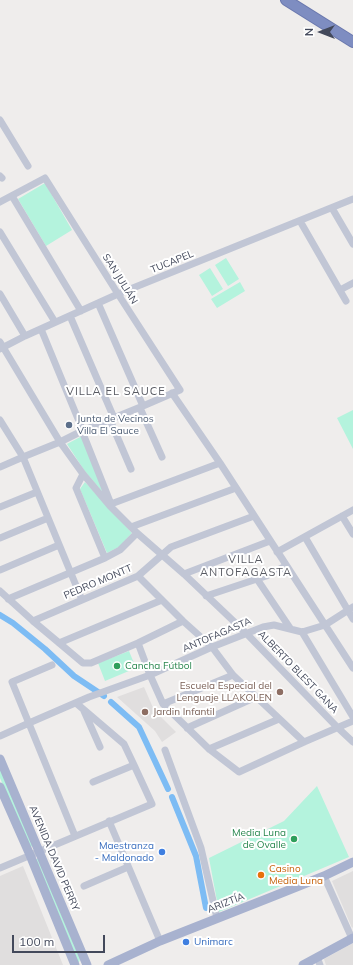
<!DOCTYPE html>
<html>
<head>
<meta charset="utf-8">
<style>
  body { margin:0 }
  #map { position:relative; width:353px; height:965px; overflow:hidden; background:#efedec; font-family:Mulish,sans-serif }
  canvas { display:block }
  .north { position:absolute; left:301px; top:12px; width:40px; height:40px; -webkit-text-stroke:3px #fff; paint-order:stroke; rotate:270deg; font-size:11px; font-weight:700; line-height:16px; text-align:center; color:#43495b }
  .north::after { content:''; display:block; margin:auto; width:14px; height:18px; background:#43495b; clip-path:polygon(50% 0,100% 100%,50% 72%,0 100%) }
  .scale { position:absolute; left:12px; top:935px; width:93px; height:18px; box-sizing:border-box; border:2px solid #43495b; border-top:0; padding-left:5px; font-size:12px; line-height:14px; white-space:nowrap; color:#43495b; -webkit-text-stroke:3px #fff; paint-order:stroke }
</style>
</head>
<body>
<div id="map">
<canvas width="353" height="965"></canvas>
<div class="north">N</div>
<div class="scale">100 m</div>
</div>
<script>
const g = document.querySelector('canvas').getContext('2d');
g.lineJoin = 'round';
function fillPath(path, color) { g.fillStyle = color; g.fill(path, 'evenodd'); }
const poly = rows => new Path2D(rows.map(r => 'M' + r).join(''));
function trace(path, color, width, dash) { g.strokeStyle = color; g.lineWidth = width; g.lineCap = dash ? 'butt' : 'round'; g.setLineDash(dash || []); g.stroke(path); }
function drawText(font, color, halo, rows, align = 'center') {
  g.font = font + ' Mulish,sans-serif'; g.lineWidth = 4; g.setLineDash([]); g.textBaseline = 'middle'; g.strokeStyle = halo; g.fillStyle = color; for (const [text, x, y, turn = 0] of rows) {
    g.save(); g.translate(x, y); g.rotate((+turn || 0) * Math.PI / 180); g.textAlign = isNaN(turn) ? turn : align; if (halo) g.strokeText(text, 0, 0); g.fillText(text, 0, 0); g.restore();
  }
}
const education = poly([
  [144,687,154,710,176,732,162,742,155,731,117,697],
  [23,866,40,908,63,965,0,965,0,876],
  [353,871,353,927,352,928,332,881],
  [353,943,353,965,326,965,324,959]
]);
const green = poly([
  [45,183,72,230,46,246,18,199],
  [226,258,239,279,228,286,215,265],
  [210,268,223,289,212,296,199,275],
  [240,282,245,291,217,308,211,299],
  [353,410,353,449,337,418],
  [82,436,105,495,84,470,67,444],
  [85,482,132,533,119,547,107,553,80,489],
  [129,651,136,668,105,681,98,663],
  [0,768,33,845,30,848,0,778],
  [317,786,349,857,219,912,209,858,284,821],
  [36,859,38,859,80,959,79,962,78,962]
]);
const canal = poly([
  [0,615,13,623,45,649,74,676,104,696],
  [111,702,139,727,168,789],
  [172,797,196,856,206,908]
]);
const minor = poly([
  [0,120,28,166],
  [0,176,2,178],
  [12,196,81,311],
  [0,202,45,178,118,294,180,390,143,406,82,431,60,442,23,457,0,467],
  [332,208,353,244],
  [300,221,346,301],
  [0,232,55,322],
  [340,290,353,283],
  [0,294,25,336],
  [98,303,143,406],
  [70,316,114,418],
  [41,329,83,431],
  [0,342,60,442,83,474,110,506,137,533,184,574,246,633,337,727,353,742],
  [0,349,25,336,118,294,353,199],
  [172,393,220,463,353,668],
  [140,408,162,457],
  [0,420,23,457,82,600],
  [110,420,131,469],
  [82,431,111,504],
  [83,474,76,488,105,558],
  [110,506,111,504,220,463],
  [0,507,37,492],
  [342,516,353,534],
  [131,527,236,488],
  [305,537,353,619],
  [0,538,48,518],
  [277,552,353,510],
  [0,570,59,545],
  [184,574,270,541],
  [138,576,183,621,212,647,233,675,304,742],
  [257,579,290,628],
  [0,591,33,621,83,663,91,663,138,643,183,621],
  [206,596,266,576,286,566],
  [8,599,105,558,120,550,137,533],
  [33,621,138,576,171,547,254,516],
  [302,632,353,717],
  [59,643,162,600],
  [138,643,150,675,163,704,209,749,239,772,304,742,353,721],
  [52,665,12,682,75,836],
  [163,704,233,675],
  [84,711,100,747],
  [187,728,256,697],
  [0,736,29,723,89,697,150,675,212,647,263,627,274,625,302,632,325,625,353,607],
  [209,749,279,719],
  [165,750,201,848,217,918],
  [93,782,134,765],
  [109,821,160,941],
  [0,868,152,804,134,765,124,744,76,703],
  [324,876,350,934],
  [84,886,128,867],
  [317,957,320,965]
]);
const major = poly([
  [0,759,87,965],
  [0,787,30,855,75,965],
  [108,965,160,941,274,896,324,876,353,862],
  [303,965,353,938]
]);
const highway = poly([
  [286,0,353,42]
]);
const markers = [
  [69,425,4,"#5c6f8a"],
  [117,666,4,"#2e9e5b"],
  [280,692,4,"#8d6e63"],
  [145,712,4,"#8d6e63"],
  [294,839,4,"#2e9e5b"],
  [162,852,4,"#3f7fe0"],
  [261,875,4,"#e8710a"],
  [186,942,4,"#3f7fe0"]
];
const streetNames = [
  ["TUCAPEL",172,262,-22],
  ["SAN JULIÁN",120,279,58],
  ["PEDRO MONTT",98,582,-23],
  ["ANTOFAGASTA",217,635,-23],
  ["ALBERTO BLEST GANA",298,672,46],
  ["AVENIDA DAVID PERRY",54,858,67],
  ["ARIZTÍA",226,903,-21]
];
const serviceNames = [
  ["Junta de Vecinos",77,419],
  ["Villa El Sauce",77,431]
];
const leisureNames = [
  ["Cancha Fútbol",125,666],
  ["Media Luna",286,833,"right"],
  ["de Ovalle",286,845,"right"]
];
const educationNames = [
  ["Escuela Especial del",272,686],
  ["Lenguaje LLAKOLEN",272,698],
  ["Jardin Infantil",153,712,"left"]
];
const shopNames = [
  ["Maestranza",154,846],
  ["- Maldonado",154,858],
  ["Unimarc",194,942,"left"]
];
const foodNames = [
  ["Casino",269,869],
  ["Media Luna",269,881]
];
const neighbourhoodNames = [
  ["VILLA EL SAUCE",116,392],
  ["VILLA",246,560],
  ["ANTOFAGASTA",246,573]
];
fillPath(education, '#e0dede');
fillPath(green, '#b4f3dd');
trace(canal, '#7dbcf4', 6);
trace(highway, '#6a78ad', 12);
trace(minor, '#c1c6d5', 7);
trace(major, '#a8b2cf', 9);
trace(highway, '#7e8dc1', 10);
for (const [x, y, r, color] of markers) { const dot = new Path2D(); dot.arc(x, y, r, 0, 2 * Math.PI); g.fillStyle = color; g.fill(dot); trace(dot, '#fff', 1.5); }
drawText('10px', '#43495b', '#fff', streetNames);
drawText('10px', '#4e5e75', '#fff', serviceNames, 'left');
drawText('10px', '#27864d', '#fff', leisureNames, 'left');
drawText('10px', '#785e54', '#fff', educationNames, 'right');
drawText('10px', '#366cbe', '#fff', shopNames, 'right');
drawText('10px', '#c56008', '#fff', foodNames, 'left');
g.letterSpacing = '1px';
drawText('11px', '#585a62', '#fff', neighbourhoodNames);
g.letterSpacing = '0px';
</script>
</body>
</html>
